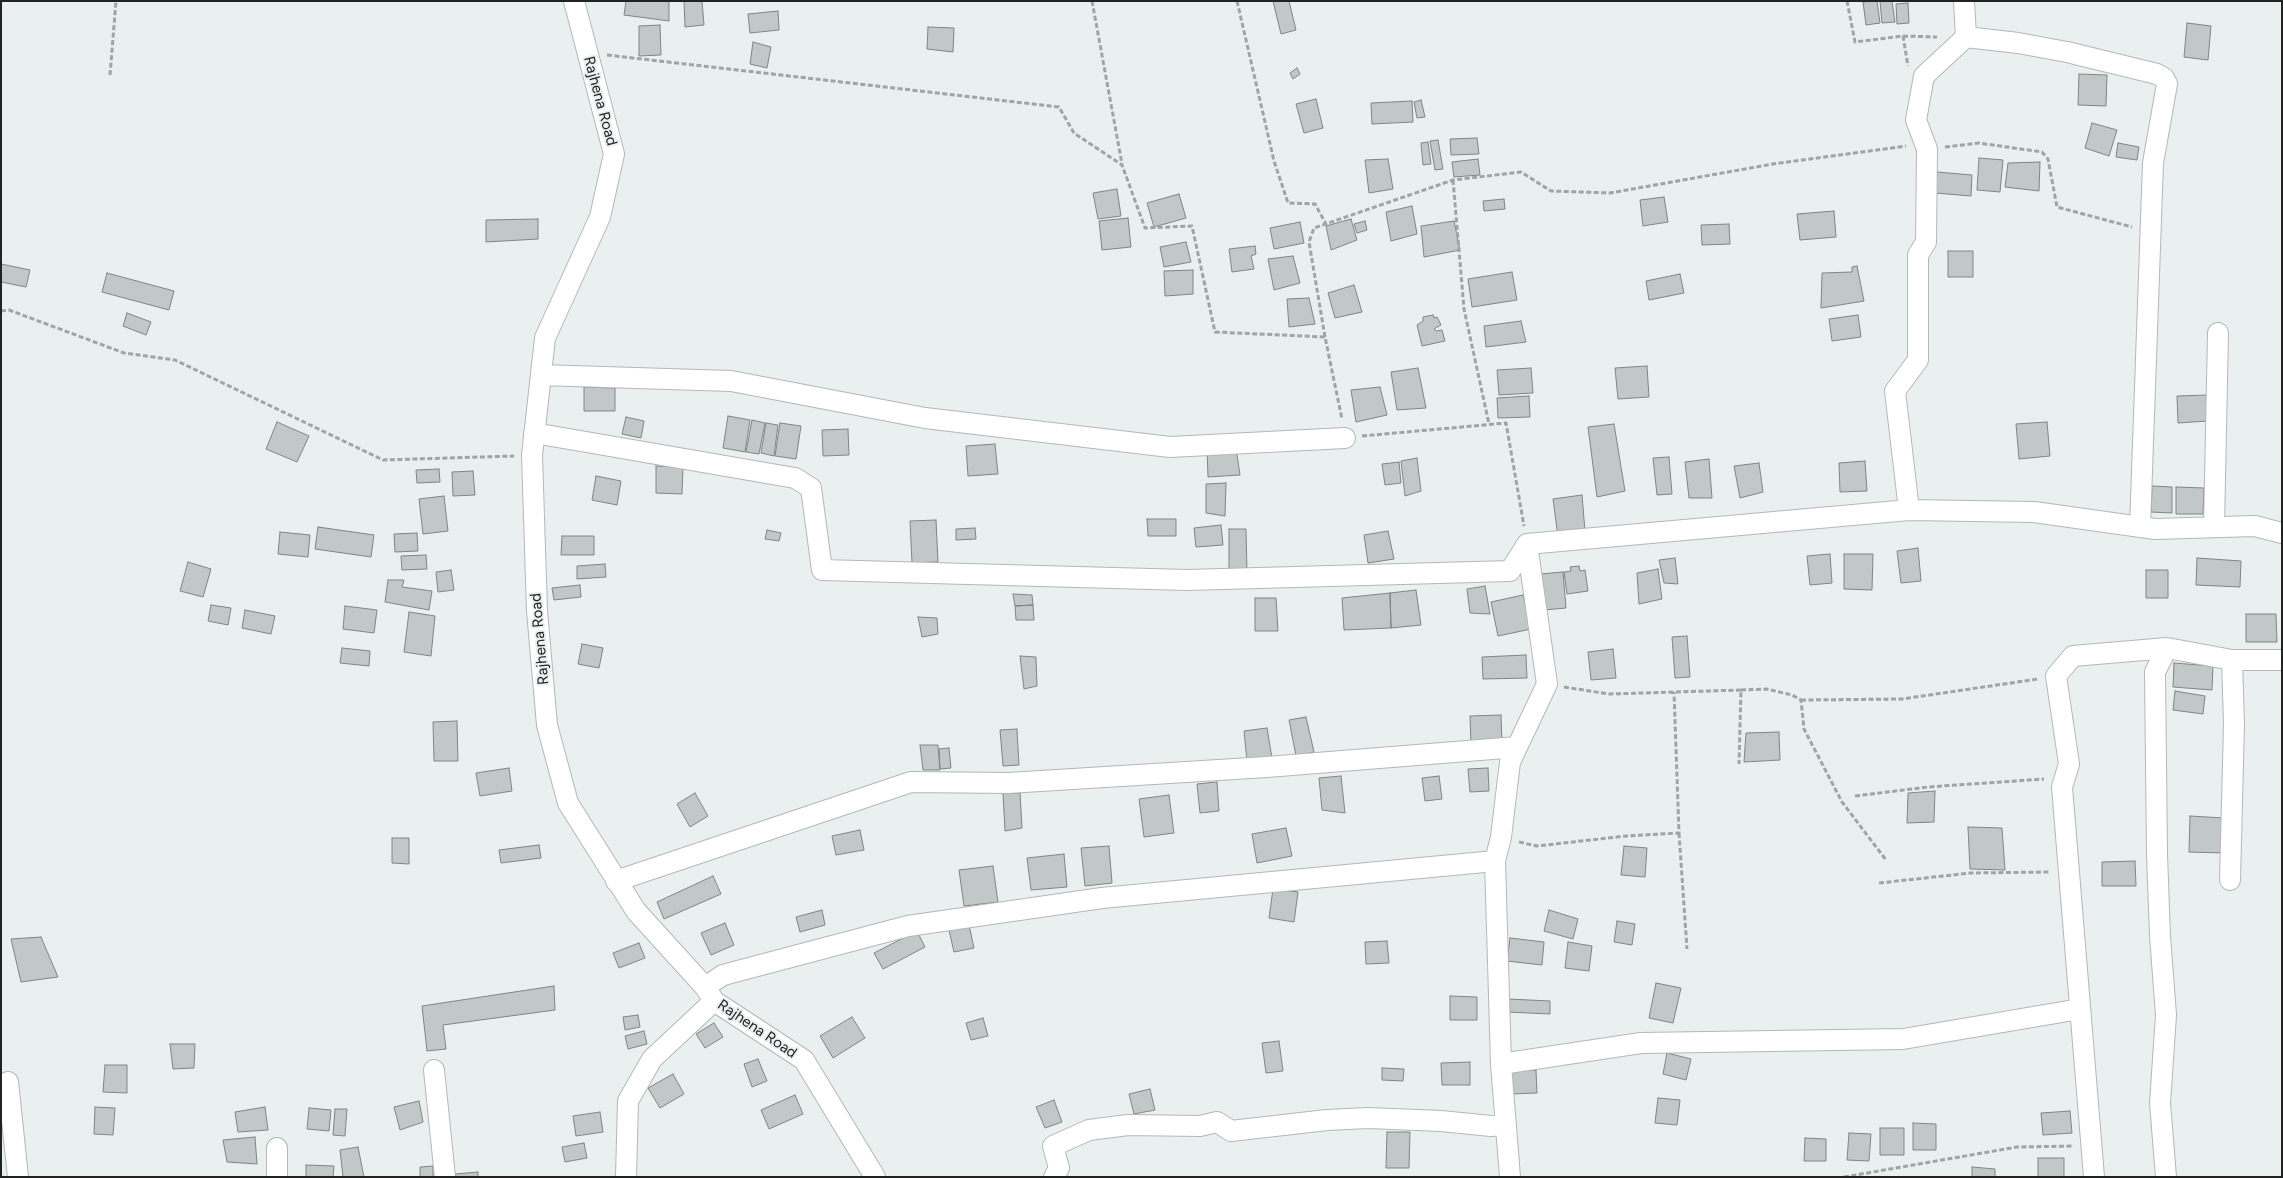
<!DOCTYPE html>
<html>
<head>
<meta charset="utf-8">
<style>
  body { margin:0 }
  #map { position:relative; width:2283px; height:1178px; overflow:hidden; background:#eaf0ef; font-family:Figtree,sans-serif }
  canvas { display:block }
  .frame { position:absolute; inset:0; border:2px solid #212323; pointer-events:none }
</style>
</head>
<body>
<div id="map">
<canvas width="2283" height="1178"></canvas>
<div class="frame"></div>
</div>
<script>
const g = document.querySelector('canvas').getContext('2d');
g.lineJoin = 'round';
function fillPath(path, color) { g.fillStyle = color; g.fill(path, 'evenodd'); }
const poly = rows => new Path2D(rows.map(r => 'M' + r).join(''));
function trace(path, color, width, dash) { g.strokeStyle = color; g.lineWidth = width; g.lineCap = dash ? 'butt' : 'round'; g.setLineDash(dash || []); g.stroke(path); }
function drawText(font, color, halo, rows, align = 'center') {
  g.font = font + ' Figtree,sans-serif'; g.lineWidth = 4; g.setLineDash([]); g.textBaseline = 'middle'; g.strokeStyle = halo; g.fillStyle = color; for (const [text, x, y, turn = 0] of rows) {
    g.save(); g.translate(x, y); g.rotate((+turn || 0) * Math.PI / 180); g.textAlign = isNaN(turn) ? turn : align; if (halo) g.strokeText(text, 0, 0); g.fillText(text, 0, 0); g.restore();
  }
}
const building = poly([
  [626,1,669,1,669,21,624,15,626,1],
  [684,1,702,1,704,25,685,27,684,1],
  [1273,1,1289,1,1296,30,1281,34,1273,1],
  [1877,1,1880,23,1866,25,1863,2,1877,1],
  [1880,1,1892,1,1895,22,1882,23,1880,1],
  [1908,3,1909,23,1897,24,1896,4,1908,3],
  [778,11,779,30,750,33,748,14,778,11],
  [2187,23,2211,26,2208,60,2184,57,2187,23],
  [660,25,661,55,639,56,639,26,660,25],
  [928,27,954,28,953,52,927,49,928,27],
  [753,42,771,47,767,68,750,64,753,42],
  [1297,68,1300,74,1293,79,1290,73,1297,68],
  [2079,74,2107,75,2106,106,2078,105,2079,74],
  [1316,99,1323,128,1304,133,1296,104,1316,99],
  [1421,100,1425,117,1417,118,1414,102,1421,100],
  [1412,101,1413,122,1372,124,1371,103,1412,101],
  [2092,123,2117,130,2109,156,2085,148,2092,123],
  [1477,138,1479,154,1451,155,1450,139,1477,138],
  [1438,140,1443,169,1435,170,1430,141,1438,140],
  [1428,142,1431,164,1423,165,1421,143,1428,142],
  [2118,143,2139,147,2137,160,2116,157,2118,143],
  [1979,158,2003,160,2000,192,1977,190,1979,158],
  [1388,159,1393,189,1369,193,1365,160,1388,159],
  [1478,159,1480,175,1454,177,1452,162,1478,159],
  [2040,162,2039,191,2005,187,2008,163,2040,162],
  [1937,172,1972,175,1971,196,1935,193,1937,172],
  [1117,189,1121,216,1098,219,1093,193,1117,189],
  [1179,194,1186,218,1154,227,1147,203,1179,194],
  [1664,197,1668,222,1643,226,1640,200,1664,197],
  [1504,199,1505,209,1484,211,1483,201,1504,199],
  [1412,206,1417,234,1391,241,1386,212,1412,206],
  [1834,211,1836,237,1800,240,1797,214,1834,211],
  [1128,218,1131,247,1102,250,1099,221,1128,218],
  [538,219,538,239,486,242,486,220,538,219],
  [1351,219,1357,240,1331,250,1326,226,1351,219],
  [1365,221,1367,230,1357,233,1354,224,1365,221],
  [1454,221,1460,250,1424,257,1421,226,1454,221],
  [1300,222,1304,243,1274,249,1270,228,1300,222],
  [1729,224,1730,244,1702,245,1701,225,1729,224],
  [1186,242,1191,262,1164,267,1160,247,1186,242],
  [1255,246,1256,254,1251,256,1254,269,1232,272,1229,249,1255,246],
  [1948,251,1973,251,1973,277,1948,277,1948,251],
  [1293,256,1300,283,1274,290,1268,259,1293,256],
  [1,264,30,270,26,287,1,282,1,264],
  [1857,266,1864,301,1821,308,1822,273,1852,272,1852,267,1857,266],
  [1193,270,1193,294,1165,296,1164,271,1193,270],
  [1512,272,1517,300,1472,307,1468,279,1512,272],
  [107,273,174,291,169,310,102,292,107,273],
  [1680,274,1684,293,1649,300,1646,281,1680,274],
  [1354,285,1362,312,1335,318,1328,293,1354,285],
  [1309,298,1315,324,1289,327,1287,299,1309,298],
  [127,313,151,322,146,335,123,326,127,313],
  [1433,315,1434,318,1437,317,1441,325,1434,329,1436,331,1442,330,1445,341,1422,346,1417,325,1423,321,1423,317,1433,315],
  [1858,315,1861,337,1832,341,1829,319,1858,315],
  [1521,321,1526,342,1486,347,1484,326,1521,321],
  [1647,366,1649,397,1618,399,1615,368,1647,366],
  [1418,368,1426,408,1397,410,1391,372,1418,368],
  [1531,368,1533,393,1499,395,1497,370,1531,368],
  [584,387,615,388,615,411,584,411,584,387],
  [1380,387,1387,415,1356,422,1351,390,1380,387],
  [2207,395,2208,421,2178,423,2177,396,2207,395],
  [1529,396,1530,417,1498,418,1497,398,1529,396],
  [728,416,750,420,745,452,723,448,728,416],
  [626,417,644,421,641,438,622,434,626,417],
  [752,420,765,423,759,454,746,452,752,420],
  [277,422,309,436,297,462,266,449,277,422],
  [2047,422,2050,456,2019,459,2016,424,2047,422],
  [766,423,778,425,774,456,761,453,766,423],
  [780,423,801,426,796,459,775,456,780,423],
  [1614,424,1625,491,1597,497,1588,427,1614,424],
  [848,429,849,455,823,456,822,430,848,429],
  [995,444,998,474,968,476,966,446,995,444],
  [1236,448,1240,475,1208,477,1207,449,1236,448],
  [1669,457,1672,494,1657,495,1653,458,1669,457],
  [1417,458,1421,491,1405,496,1401,461,1417,458],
  [1709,459,1712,498,1689,498,1685,462,1709,459],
  [1865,461,1867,491,1840,492,1839,463,1865,461],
  [1399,462,1401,483,1385,485,1382,464,1399,462],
  [1759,463,1763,492,1740,498,1734,466,1759,463],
  [656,466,683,467,682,494,656,493,656,466],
  [439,469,440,482,417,483,416,470,439,469],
  [473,471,475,495,453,496,452,472,473,471],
  [596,476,621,481,617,505,592,500,596,476],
  [1226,483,1225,516,1206,513,1206,484,1226,483],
  [2152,486,2172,487,2172,513,2151,512,2152,486],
  [2176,487,2204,488,2203,514,2176,514,2176,487],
  [1582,495,1585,531,1558,537,1553,499,1582,495],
  [444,496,448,531,423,534,419,499,444,496],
  [1147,519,1176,519,1176,536,1148,536,1147,519],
  [936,520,938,562,912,563,910,521,936,520],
  [1221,525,1223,545,1196,547,1194,528,1221,525],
  [318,527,374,535,371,557,315,549,318,527],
  [975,528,976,539,956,540,956,529,975,528],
  [1229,529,1246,529,1247,573,1229,571,1229,529],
  [767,530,781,533,779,541,765,539,767,530],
  [1388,531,1394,559,1368,563,1364,535,1388,531],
  [280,532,310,535,308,557,278,554,280,532],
  [417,533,418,551,395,552,394,534,417,533],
  [562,536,594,536,594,555,561,555,562,536],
  [1918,548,1921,581,1901,583,1897,551,1918,548],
  [1830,554,1832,583,1810,585,1807,556,1830,554],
  [1844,554,1873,554,1872,590,1844,589,1844,554],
  [426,555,427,569,402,570,401,556,426,555],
  [1675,558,1678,584,1664,583,1659,560,1675,558],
  [2197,558,2241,561,2240,587,2196,585,2197,558],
  [188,562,211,569,203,597,180,591,188,562],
  [605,564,606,577,577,579,577,566,605,564],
  [1579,566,1580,571,1585,570,1588,591,1567,594,1564,572,1571,571,1570,567,1579,566],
  [1658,569,1662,599,1639,604,1637,573,1658,569],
  [451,570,454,590,438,592,436,572,451,570],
  [2146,570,2168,570,2168,598,2146,598,2146,570],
  [1563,572,1566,608,1544,610,1540,574,1563,572],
  [388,580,404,580,402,587,432,591,429,610,385,602,388,580],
  [580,585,581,597,554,600,552,588,580,585],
  [1485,586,1490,614,1470,613,1467,589,1485,586],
  [1416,590,1421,625,1391,628,1390,593,1416,590],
  [1390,593,1391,628,1344,630,1342,598,1390,593],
  [1013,594,1032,595,1033,605,1015,606,1013,594],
  [1523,595,1531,629,1498,636,1491,602,1523,595],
  [1255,598,1276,598,1278,631,1255,631,1255,598],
  [211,605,231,608,228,625,208,621,211,605],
  [1033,605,1034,620,1016,620,1015,606,1033,605],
  [345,606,377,610,374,633,343,629,345,606],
  [245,610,275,616,271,634,242,628,245,610],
  [409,612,435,616,431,656,404,652,409,612],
  [2246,614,2276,614,2277,642,2246,642,2246,614],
  [918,617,937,618,938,634,922,637,918,617],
  [1687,636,1690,677,1675,678,1672,637,1687,636],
  [582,644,603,648,599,668,578,664,582,644],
  [342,648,370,651,369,666,340,663,342,648],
  [1613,649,1616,678,1591,680,1588,652,1613,649],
  [1526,655,1527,678,1483,679,1482,657,1526,655],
  [1020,656,1036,657,1037,686,1024,689,1020,656],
  [2174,663,2213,666,2212,690,2173,687,2174,663],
  [2175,691,2205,696,2203,714,2173,710,2175,691],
  [1501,715,1502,744,1471,745,1470,716,1501,715],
  [1306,717,1314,752,1296,756,1289,720,1306,717],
  [457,721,458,761,434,761,433,722,457,721],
  [1267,728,1272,758,1247,761,1244,731,1267,728],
  [1017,729,1019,765,1003,766,1000,730,1017,729],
  [1779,732,1780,760,1744,762,1746,733,1779,732],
  [920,745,938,745,940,770,923,770,920,745],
  [949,748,951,768,940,769,939,749,949,748],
  [509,768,512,791,480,796,476,773,509,768],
  [1488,768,1489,791,1470,792,1468,769,1488,768],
  [1341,776,1345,813,1322,810,1319,778,1341,776],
  [1439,776,1442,799,1425,801,1422,778,1439,776],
  [1217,782,1219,811,1200,813,1197,784,1217,782],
  [1935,791,1934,822,1907,823,1908,793,1935,791],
  [695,793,708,816,690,827,677,804,695,793],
  [1003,793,1020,793,1022,828,1005,831,1003,793],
  [1169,795,1174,833,1144,837,1139,799,1169,795],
  [2190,816,2224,818,2223,853,2189,852,2190,816],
  [1968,827,2002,828,2005,870,1970,869,1968,827],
  [1286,828,1292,856,1257,863,1252,834,1286,828],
  [860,830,864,850,836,855,832,836,860,830],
  [392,838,409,838,409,864,392,863,392,838],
  [539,845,541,858,501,863,499,850,539,845],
  [1109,846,1112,883,1085,886,1081,848,1109,846],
  [1624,846,1647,848,1645,877,1621,875,1624,846],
  [1064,854,1067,887,1031,890,1027,858,1064,854],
  [2135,861,2136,886,2102,886,2102,862,2135,861],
  [993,866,998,902,964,906,959,870,993,866],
  [713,876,721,894,664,919,657,902,713,876],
  [1273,889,1298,892,1294,922,1269,918,1273,889],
  [822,910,825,925,800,932,796,917,822,910],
  [1549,910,1578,919,1573,939,1544,931,1549,910],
  [1617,921,1635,924,1632,945,1614,942,1617,921],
  [725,923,734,945,711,955,701,933,725,923],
  [969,925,974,948,954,952,949,930,969,925],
  [917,931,925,947,883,969,874,953,917,931],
  [41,937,58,977,21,982,11,939,41,937],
  [1510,938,1544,942,1542,965,1507,961,1510,938],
  [1387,941,1389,963,1366,964,1365,942,1387,941],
  [1568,942,1592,946,1589,971,1565,968,1568,942],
  [639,943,645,958,619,968,613,953,639,943],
  [1656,983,1681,988,1673,1023,1649,1018,1656,983],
  [554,986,555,1010,443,1025,446,1049,427,1051,422,1006,554,986],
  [1450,996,1477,997,1477,1020,1450,1020,1450,996],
  [1508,999,1550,1001,1550,1014,1507,1012,1508,999],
  [638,1015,640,1027,625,1030,623,1017,638,1015],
  [852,1017,865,1038,833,1058,820,1036,852,1017],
  [983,1018,988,1036,971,1040,966,1023,983,1018],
  [714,1023,723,1037,705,1048,696,1034,714,1023],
  [644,1031,647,1044,628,1049,625,1036,644,1031],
  [1279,1041,1283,1071,1266,1073,1262,1043,1279,1041],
  [170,1044,195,1044,194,1068,173,1069,170,1044],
  [1667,1053,1691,1059,1686,1080,1663,1074,1667,1053],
  [758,1059,767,1081,752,1087,744,1064,758,1059],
  [1470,1062,1470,1085,1442,1085,1441,1063,1470,1062],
  [105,1065,127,1065,127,1093,103,1092,105,1065],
  [1382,1068,1404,1069,1403,1081,1382,1080,1382,1068],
  [1536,1070,1537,1093,1510,1094,1509,1071,1536,1070],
  [673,1074,684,1094,660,1108,648,1088,673,1074],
  [1150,1089,1155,1110,1134,1114,1129,1094,1150,1089],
  [795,1095,803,1114,769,1129,761,1110,795,1095],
  [1658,1098,1680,1100,1677,1125,1655,1123,1658,1098],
  [1054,1100,1062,1122,1045,1128,1036,1107,1054,1100],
  [419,1101,423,1122,400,1130,394,1107,419,1101],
  [95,1107,115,1108,113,1135,94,1134,95,1107],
  [265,1107,268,1130,238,1132,235,1112,265,1107],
  [309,1108,331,1110,329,1131,307,1129,309,1108],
  [335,1109,347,1109,345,1136,333,1135,335,1109],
  [2070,1111,2072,1133,2043,1135,2041,1113,2070,1111],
  [600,1112,603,1132,576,1136,573,1116,600,1112],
  [1913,1123,1936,1124,1936,1150,1913,1150,1913,1123],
  [1880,1128,1904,1128,1904,1155,1880,1155,1880,1128],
  [1387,1132,1410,1132,1409,1168,1386,1168,1387,1132],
  [1849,1133,1871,1134,1869,1161,1847,1160,1849,1133],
  [255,1137,257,1164,227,1162,223,1140,255,1137],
  [1805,1138,1826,1139,1826,1161,1804,1161,1805,1138],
  [584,1143,587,1158,565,1162,562,1147,584,1143],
  [358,1147,364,1177,343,1177,340,1150,358,1147],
  [2038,1158,2064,1158,2064,1177,2038,1177,2038,1158],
  [306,1165,334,1166,333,1177,306,1177,306,1165],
  [433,1166,433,1177,420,1177,420,1167,433,1166],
  [1972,1167,1995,1169,1995,1177,1972,1177,1972,1167],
  [478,1172,478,1177,456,1177,455,1174,478,1172]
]);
const path = poly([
  [1092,1,1122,164],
  [1237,1,1274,161,1288,203,1315,204,1326,224],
  [1847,1,1855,42,1903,36,1908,66],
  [1903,36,1937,37],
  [607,55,1059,107,1074,133,1122,165,1145,228,1192,226,1215,332,1325,337,1342,419],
  [110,75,116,1],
  [1945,147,1979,143,2042,152,2048,159,2057,207,2132,227],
  [1453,180,1464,309,1489,424],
  [1,311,9,310,124,353,175,360,383,460,514,456],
  [1325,337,1309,242,1314,228,1453,180,1521,172,1551,191,1610,193,1773,164,1906,146],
  [1362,436,1506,423,1524,526],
  [1564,687,1609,694,1741,690,1739,764],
  [1741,690,1767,689,1792,695,1801,700,1804,729,1842,802,1886,860],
  [1801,700,1902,699,2038,679],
  [1855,796,1928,787,2044,779],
  [1679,833,1687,949],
  [1519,842,1537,846,1626,836,1679,833,1674,692],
  [1879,883,1971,873,2050,872],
  [1844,1177,2017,1147,2074,1146]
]);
const minor = poly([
  [574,1,614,154,600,217,545,338,532,455,537,611,547,725,568,803,636,911,705,987,714,1001,804,1060,875,1177],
  [1966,37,2018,43,2067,52,2157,74,2164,78,2167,84,2153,163,2140,527],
  [541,375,731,381,925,418,1170,447,1345,438],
  [534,433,795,478,811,488,822,570,1187,580,1510,571,1527,544],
  [1909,510,1895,391,1918,360,1918,255,1926,242,1927,149,1916,120,1924,76,1966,37,1964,1],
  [2214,527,2218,333],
  [2232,660,2282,660],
  [616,881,911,782,1008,783,1267,767,1517,747],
  [705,987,723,975,908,926,1102,898,1495,861],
  [1501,1064,1641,1043,1903,1039,2080,1009],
  [434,1070,445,1177],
  [8,1082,18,1177],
  [277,1148,277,1177],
  [626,1177,628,1101,652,1059,714,1001],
  [1054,1177,1059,1168,1053,1146,1089,1130,1128,1125,1200,1126,1217,1122,1231,1131,1327,1120,1368,1118,1441,1121,1491,1126,1506,1125],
  [1510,1177,1501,1064,1495,861,1501,837,1510,762,1547,684,1527,544,1909,510,2034,512,2155,529,2255,526,2282,533],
  [2094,1177,2062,787,2069,764,2056,676,2073,656,2167,648],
  [2166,1177,2160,1103,2166,1015,2160,936,2157,854,2155,672,2167,648,2232,660,2234,724,2230,880]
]);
const streetNames = [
  ["Rajhena Road",600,101,75],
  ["Rajhena Road",540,639,-95],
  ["Rajhena Road",757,1029,34]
];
fillPath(building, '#c2c8c7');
trace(building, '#808584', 1);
trace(minor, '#b3b8b7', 22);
trace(path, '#a0a5a4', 3, [5, 2.5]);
trace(minor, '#fff', 20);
drawText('15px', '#212323', '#eaf0ef', streetNames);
</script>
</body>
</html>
